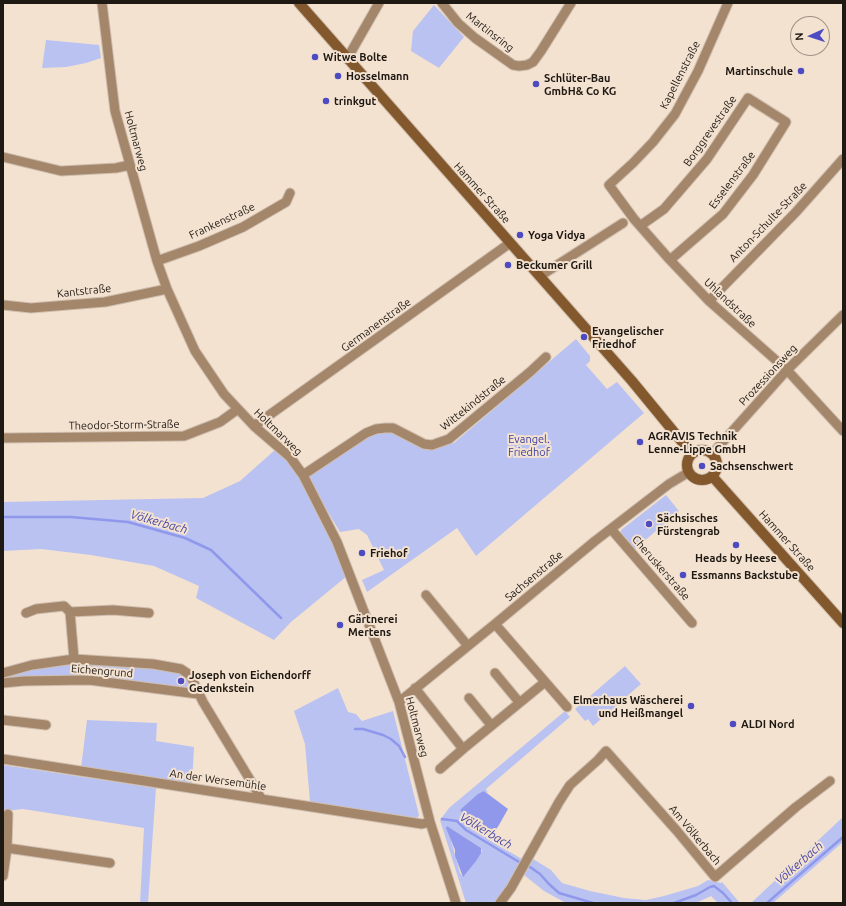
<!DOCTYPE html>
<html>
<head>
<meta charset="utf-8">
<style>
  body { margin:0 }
  #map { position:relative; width:846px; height:906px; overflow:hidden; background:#f4e2d1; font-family:Ubuntu,sans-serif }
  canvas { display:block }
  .frame { position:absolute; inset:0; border:4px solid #1f1913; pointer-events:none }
  .north { position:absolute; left:790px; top:16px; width:40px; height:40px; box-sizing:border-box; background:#f4e2d1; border:1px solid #9f9285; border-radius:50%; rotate:267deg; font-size:11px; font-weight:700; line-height:16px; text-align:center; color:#1f1913 }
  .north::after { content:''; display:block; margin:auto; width:14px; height:18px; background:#4c4bc1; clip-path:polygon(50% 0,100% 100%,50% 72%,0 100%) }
</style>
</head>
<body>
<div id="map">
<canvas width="846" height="906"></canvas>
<div class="frame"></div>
<div class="north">N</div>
</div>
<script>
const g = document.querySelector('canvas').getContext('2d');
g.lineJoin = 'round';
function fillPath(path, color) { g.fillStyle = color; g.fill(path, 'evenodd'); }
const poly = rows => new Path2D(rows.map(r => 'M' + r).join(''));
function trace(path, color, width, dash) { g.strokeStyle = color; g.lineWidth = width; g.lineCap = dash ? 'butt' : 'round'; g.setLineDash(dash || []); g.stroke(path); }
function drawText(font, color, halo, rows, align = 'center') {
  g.font = font + ' Ubuntu,sans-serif'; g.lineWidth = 4; g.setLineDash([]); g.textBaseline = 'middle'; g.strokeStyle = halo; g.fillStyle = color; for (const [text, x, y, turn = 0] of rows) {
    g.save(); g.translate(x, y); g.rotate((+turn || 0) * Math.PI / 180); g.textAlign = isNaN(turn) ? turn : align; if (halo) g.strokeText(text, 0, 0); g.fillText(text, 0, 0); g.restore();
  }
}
const green = poly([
  [434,5,464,37,439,68,411,51,413,31],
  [46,40,99,45,101,58,86,63,66,67,42,68],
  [576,339,590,356,590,361,586,365,607,389,617,382,644,413,476,556,457,528,367,592,362,580,384,570,367,535,359,529,340,532,323,504,308,476,378,431,387,431,415,444,436,447,454,443],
  [276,449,302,477,347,576,291,622,274,640,196,598,199,586,154,566,91,555,41,549,3,551,3,502,203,498,240,481],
  [666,495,679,511,635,549,621,533,621,530],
  [81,663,144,666,182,673,192,689,132,683,3,682,3,675,37,667],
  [625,666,641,684,593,726,588,719,585,721,575,709],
  [338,688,348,712,356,714,362,721,393,711,419,815,418,817,415,818,310,802,305,744,294,711],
  [565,711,570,717,486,789,488,793,484,791,465,816,489,836,492,835,489,840,522,859,509,883,495,903,466,903,440,820,449,808],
  [447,826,481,848,482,851,463,876,460,873],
  [87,720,157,723,156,741,194,747,192,784,81,768],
  [3,765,156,788,148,903,140,903,144,828,23,809,5,811,3,816],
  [843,817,843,842,773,903,751,903],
  [533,859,551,870,562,883,590,891,624,898,646,900,664,896,698,886,708,880,721,883,722,882,740,903,718,903,711,896,696,903,566,903,544,891,524,875]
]);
const water = poly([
  [484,791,508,809,499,825,492,835,489,836,465,816,460,810,478,794],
  [447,826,481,848,481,853,476,861,463,877,455,856,455,850,446,828]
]);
const stream = poly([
  [3,517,71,517,128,522,185,538,211,550,281,618],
  [355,729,363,729,383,735,391,739,399,746,405,757],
  [442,819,457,821,466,830,519,862],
  [530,867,540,874,549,884,559,893,593,903],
  [674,903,696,895,710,887,714,886,723,893,732,903],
  [767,903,843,837]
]);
const minor = poly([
  [102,3,115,111,157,261,167,289,195,351,224,394,254,426,290,457,303,475,337,542,399,702,430,822,456,903],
  [442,3,458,23,475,38,513,65,519,66,527,65,533,62,541,51,571,3],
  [728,3,698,71,675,114,653,142,633,163,609,185,634,219,670,260,709,301,787,370,843,431],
  [347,59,379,3],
  [3,157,61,171,116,168,130,165],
  [640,226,664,209,707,159,748,98,786,122,753,175,723,214,670,260],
  [157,261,199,246,243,227,286,202,290,193],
  [540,276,623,223],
  [709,301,796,212,843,159],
  [3,305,31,308,105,302,167,289],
  [254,426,510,243],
  [3,438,184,436,220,422,238,409],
  [712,454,787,370,843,315],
  [303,475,366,433,376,429,385,428,393,428,424,444,432,445,449,439,530,372,546,357],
  [611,529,692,623],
  [426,595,468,646],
  [70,612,113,610,149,613],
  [26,613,36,609,64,606,70,612,74,659],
  [495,624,567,707],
  [3,673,32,665,74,659,153,664,181,669,190,675,203,702,261,798],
  [495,673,519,702],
  [3,683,24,681,89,680,198,694],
  [415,688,463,749,545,682],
  [469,698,491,725],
  [399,702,495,624,595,541,669,484,689,472],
  [3,720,46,725],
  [3,759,422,824,430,822],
  [440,769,463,749],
  [7,848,110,863],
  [3,876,7,848,8,814],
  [500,903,511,888,559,802,570,785,598,760,606,751,677,831,715,877,796,807,830,781]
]);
const secondary = poly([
  [299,3,632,381,692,454],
  '687 465a15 15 0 1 1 30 0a15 15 0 1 1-30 0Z',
  [712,476,843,623]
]);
const markers = [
  [315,57,4,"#4c4bc1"],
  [801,71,4,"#4c4bc1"],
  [338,76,4,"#4c4bc1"],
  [536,84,4,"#4c4bc1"],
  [326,101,4,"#4c4bc1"],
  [520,235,4,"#4c4bc1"],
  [508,265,4,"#4c4bc1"],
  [584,337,4,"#4c4bc1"],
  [640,442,4,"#4c4bc1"],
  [702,466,4,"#4c4bc1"],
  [649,524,4,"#4c4bc1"],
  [736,545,4,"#4c4bc1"],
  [362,553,4,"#4c4bc1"],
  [683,575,4,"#4c4bc1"],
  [340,625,4,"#4c4bc1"],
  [181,681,4,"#4c4bc1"],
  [691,706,4,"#4c4bc1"],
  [733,724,4,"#4c4bc1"]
];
const streetNames = [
  ["Martinsring",490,32,38],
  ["Kapellenstraße",680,75,-63],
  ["Borggrevestraße",710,131,-55],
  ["Holtmarweg",136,141,75],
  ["Esselenstraße",732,180,-53],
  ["Hammer Straße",482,193,48],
  ["Frankenstraße",222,221,-25],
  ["Anton-Schulte-Straße",768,222,-46],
  ["Kantstraße",84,291,-6],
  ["Uhlandstraße",730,303,43],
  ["Germanenstraße",376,325,-36],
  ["Prozessionsweg",768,375,-47],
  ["Wittekindstraße",473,403,-39],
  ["Theodor-Storm-Straße",124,425,-1],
  ["Holtmarweg",278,432,44],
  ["Hammer Straße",787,541,48],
  ["Cheruskerstraße",661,568,49],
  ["Sachsenstraße",534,576,-40],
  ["Eichengrund",102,671,5],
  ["Holtmarweg",417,727,75],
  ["An der Wersemühle",218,780,8],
  ["Am Völkerbach",695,835,50]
];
const poiNames = [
  ["Witwe Bolte",323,57],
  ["Martinschule",793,71,"right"],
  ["Hosselmann",346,76],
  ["Schlüter-Bau",544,78],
  ["GmbH& Co KG",544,91],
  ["trinkgut",334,101],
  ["Yoga Vidya",528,235],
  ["Beckumer Grill",516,265],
  ["Evangelischer",592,331],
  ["Friedhof",592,344],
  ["AGRAVIS Technik",648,436],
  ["Lenne-Lippe GmbH",648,449],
  ["Sachsenschwert",710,466],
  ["Sächsisches",657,518],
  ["Fürstengrab",657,531],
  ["Friehof",370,553],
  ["Heads by Heese",736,558,"center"],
  ["Essmanns Backstube",691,575],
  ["Gärtnerei",348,619],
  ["Mertens",348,632],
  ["Joseph von Eichendorff",189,675],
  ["Gedenkstein",189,688],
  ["Elmerhaus Wäscherei",683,700,"right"],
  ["und Heißmangel",683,713,"right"],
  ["ALDI Nord",741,724]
];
const parkNames = [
  ["Evangel.",529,439],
  ["Friedhof",529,452]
];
const waterNames = [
  ["Völkerbach",159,522,16],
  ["Völkerbach",486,831,31],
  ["Völkerbach",799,863,-41]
];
fillPath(green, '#bac2f2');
fillPath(water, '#8f98eb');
trace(stream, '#8f98eb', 2.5);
trace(minor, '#cebeaf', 11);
trace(secondary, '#cebeaf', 12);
trace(minor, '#a4866a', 9);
trace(secondary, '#83582c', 10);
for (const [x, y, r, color] of markers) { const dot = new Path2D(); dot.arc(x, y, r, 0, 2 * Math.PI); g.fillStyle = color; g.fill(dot); trace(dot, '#f4e2d1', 1.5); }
drawText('11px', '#1f1913', '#f4e2d1', streetNames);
drawText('bold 11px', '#1f1913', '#f4e2d1', poiNames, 'left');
drawText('11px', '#3f409f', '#f4e2d1', parkNames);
drawText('italic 12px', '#4446a5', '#f4e2d1', waterNames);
</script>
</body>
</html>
